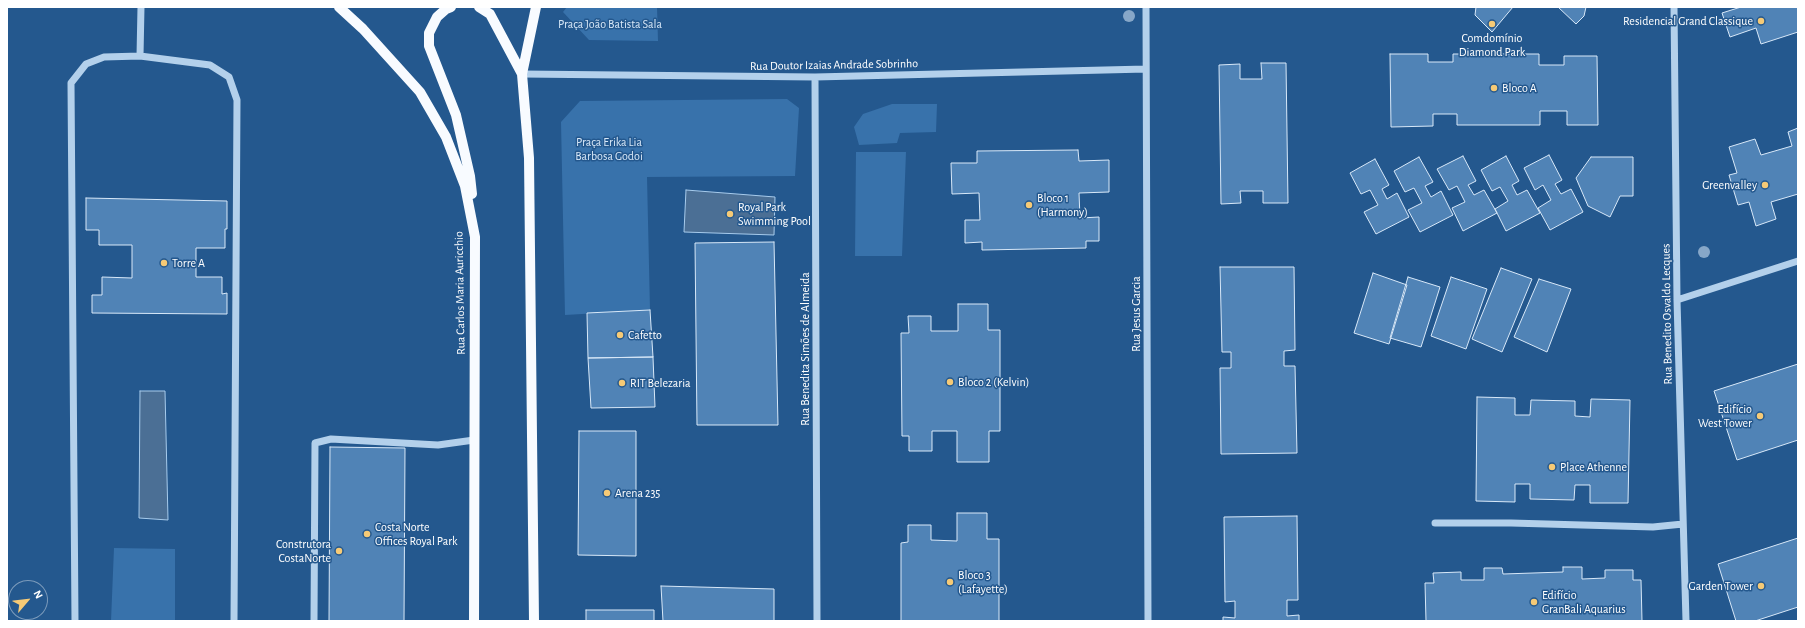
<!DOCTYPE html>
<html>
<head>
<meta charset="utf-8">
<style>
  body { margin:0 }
  #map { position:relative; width:1805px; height:628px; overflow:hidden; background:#24588e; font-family:"Alegreya Sans",sans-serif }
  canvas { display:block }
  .frame { position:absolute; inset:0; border:8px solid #fff; pointer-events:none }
  .north { position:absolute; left:8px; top:580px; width:40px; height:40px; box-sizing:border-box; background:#24588e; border:1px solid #7c9bbb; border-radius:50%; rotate:62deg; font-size:11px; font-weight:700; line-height:16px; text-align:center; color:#fff }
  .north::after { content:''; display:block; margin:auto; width:14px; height:18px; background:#f6ca76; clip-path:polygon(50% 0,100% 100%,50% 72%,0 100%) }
</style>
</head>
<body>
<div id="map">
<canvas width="1805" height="628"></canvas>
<div class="frame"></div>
<div class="north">N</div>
</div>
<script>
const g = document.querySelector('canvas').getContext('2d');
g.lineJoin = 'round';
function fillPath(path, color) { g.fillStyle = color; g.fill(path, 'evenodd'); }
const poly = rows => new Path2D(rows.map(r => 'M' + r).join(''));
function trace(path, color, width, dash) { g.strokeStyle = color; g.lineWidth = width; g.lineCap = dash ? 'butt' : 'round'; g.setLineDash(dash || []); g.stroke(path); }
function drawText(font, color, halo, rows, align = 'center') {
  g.font = font + ' "Alegreya Sans",sans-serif'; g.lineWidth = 3; g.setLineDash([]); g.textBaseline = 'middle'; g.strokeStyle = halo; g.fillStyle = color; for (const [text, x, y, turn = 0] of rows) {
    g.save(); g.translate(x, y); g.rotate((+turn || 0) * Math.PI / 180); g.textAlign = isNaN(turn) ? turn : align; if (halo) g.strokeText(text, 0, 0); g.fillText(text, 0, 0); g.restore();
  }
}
const green = poly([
  [567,7,657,7,658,41,589,40,563,12],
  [787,99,799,108,795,176,647,177,650,310,565,315,561,122,580,101],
  [892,104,937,104,936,132,900,133,897,143,859,145,854,127,863,114],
  [856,152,906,152,902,256,855,256],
  [114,548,175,549,175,621,111,621]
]);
const water = poly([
  [686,190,775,197,774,235,684,232,686,190],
  [140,391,165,391,168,520,139,518,140,391]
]);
const building = poly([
  [1476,7,1513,7,1492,32,1475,15,1476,7],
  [1558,7,1586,7,1584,16,1576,24,1558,7],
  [1741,7,1798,7,1798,32,1761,44,1756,28,1730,37,1722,13,1741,7],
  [1390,54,1428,54,1428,62,1453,62,1453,54,1539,54,1539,65,1564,65,1564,56,1597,56,1598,125,1567,125,1567,111,1540,111,1540,125,1457,125,1457,114,1433,114,1433,126,1391,127,1390,54],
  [1261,63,1286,63,1288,203,1263,203,1263,191,1240,191,1241,203,1221,204,1219,65,1240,64,1240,79,1262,79,1261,63],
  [1798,128,1798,194,1771,202,1776,219,1756,226,1749,202,1738,205,1729,175,1737,173,1729,147,1755,139,1761,155,1792,146,1788,132,1798,128],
  [1078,150,1079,161,1109,160,1109,192,1079,193,1080,218,1099,217,1099,241,1086,241,1086,248,982,250,982,242,965,243,965,220,980,220,979,193,952,194,951,163,977,163,977,151,1078,150],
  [1549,155,1562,180,1555,184,1561,194,1571,189,1583,212,1550,230,1538,208,1551,200,1543,185,1535,190,1524,168,1549,155],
  [1463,156,1476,181,1468,185,1474,195,1484,190,1497,213,1463,231,1452,208,1465,202,1457,186,1449,190,1437,169,1463,156],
  [1506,156,1519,181,1512,185,1517,195,1527,190,1540,213,1506,231,1495,209,1508,201,1500,187,1492,191,1481,170,1506,156],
  [1419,157,1433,182,1425,186,1431,197,1441,191,1453,215,1420,232,1408,210,1422,203,1414,188,1405,192,1394,171,1419,157],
  [1591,157,1633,157,1633,196,1620,196,1610,217,1588,206,1576,178,1591,157],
  [1375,159,1389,185,1382,189,1387,199,1397,193,1409,217,1376,234,1364,212,1378,205,1370,190,1361,194,1350,173,1375,159],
  [86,198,227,201,227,229,225,229,225,248,196,248,196,277,222,277,222,294,227,293,227,314,92,313,92,295,102,295,102,277,132,278,132,245,99,245,99,230,86,230,86,198],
  [774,242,778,425,697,425,695,243,774,242],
  [1220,267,1294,267,1295,350,1284,351,1284,366,1295,366,1297,453,1221,454,1220,368,1231,368,1231,352,1222,352,1220,267],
  [1501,268,1532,279,1502,352,1472,339,1501,268],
  [1373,273,1407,285,1389,344,1354,333,1373,273],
  [1408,277,1440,287,1421,347,1390,338,1408,277],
  [1451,277,1487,289,1466,349,1431,336,1451,277],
  [1539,279,1571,289,1547,352,1514,337,1539,279],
  [958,304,988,304,988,330,1000,330,1000,431,989,431,989,462,957,462,957,431,932,431,932,451,909,451,909,436,902,436,901,333,909,333,908,316,931,316,931,331,958,331,958,304],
  [650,310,653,357,588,358,587,313,650,310],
  [653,357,655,407,591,408,588,358,653,357],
  [1798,364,1798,440,1737,460,1714,391,1798,364],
  [1477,397,1515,398,1515,415,1530,415,1531,400,1575,401,1575,416,1590,417,1591,399,1630,400,1628,503,1590,503,1590,485,1575,485,1574,500,1530,499,1530,484,1515,484,1515,502,1476,501,1477,397],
  [579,431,636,431,636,556,578,555,579,431],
  [330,447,405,448,404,621,329,621,330,447],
  [957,513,987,513,987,539,999,539,999,621,901,621,901,543,908,542,908,525,931,525,931,540,957,541,957,513],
  [1297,516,1298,600,1287,600,1287,616,1299,615,1299,621,1223,621,1223,617,1235,618,1235,601,1225,602,1224,517,1297,516],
  [1798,538,1798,607,1755,621,1736,621,1718,564,1798,538],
  [1563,567,1582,567,1582,579,1605,578,1605,570,1633,570,1633,580,1641,580,1642,621,1426,621,1425,583,1434,583,1433,573,1461,572,1461,580,1484,580,1484,568,1502,568,1503,574,1563,572,1563,567],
  [661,586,774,589,774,621,663,621,661,586],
  [586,610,654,610,654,621,586,621,586,610]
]);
const minor = poly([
  [1146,7,1148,621],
  [1674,7,1677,300,1686,621],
  [140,56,141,7],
  [522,74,815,77,1146,69],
  [815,77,817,621],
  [1677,300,1798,261],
  [1435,523,1511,523,1653,527,1683,524],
  [75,621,71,83,86,64,104,57,140,56,210,65,229,77,237,100,234,621],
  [314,621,315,443,331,439,438,445,474,440]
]);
const major = poly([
  [339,7,363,29,420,92,446,137,465,186,475,237,474,621],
  [451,7,446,9,437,17,429,33,429,46,456,115,470,176,472,194],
  [479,7,490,14,522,74],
  [534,621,529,158,522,74,536,7]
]);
const trees = [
  [1129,16],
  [1704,252]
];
const markers = [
  [1761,21,4,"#f6ca76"],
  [1492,24,4,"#f6ca76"],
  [1494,88,4,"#f6ca76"],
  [1765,185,4,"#f6ca76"],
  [1029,205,4,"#f6ca76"],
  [730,214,4,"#f6ca76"],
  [164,263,4,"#f6ca76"],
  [620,335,4,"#f6ca76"],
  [950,382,4,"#f6ca76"],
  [622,383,4,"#f6ca76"],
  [1760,416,4,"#f6ca76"],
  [1552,467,4,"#f6ca76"],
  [607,493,4,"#f6ca76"],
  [367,534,4,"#f6ca76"],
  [339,551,4,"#f6ca76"],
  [950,582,4,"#f6ca76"],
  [1761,586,4,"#f6ca76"],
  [1534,602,4,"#f6ca76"]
];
const poiNames = [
  ["Residencial Grand Classique",1753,21,"right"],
  ["Comdomínio",1492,38,"center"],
  ["Diamond Park",1492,52,"center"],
  ["Bloco A",1502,88],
  ["Greenvalley",1757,185,"right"],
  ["Bloco 1",1037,198],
  ["(Harmony)",1037,212],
  ["Royal Park",738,207],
  ["Swimming Pool",738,221],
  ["Torre A",172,263],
  ["Cafetto",628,335],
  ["Bloco 2 (Kelvin)",958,382],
  ["RIT Belezaria",630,383],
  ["Edifício",1752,409,"right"],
  ["West Tower",1752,423,"right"],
  ["Place Athenne",1560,467],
  ["Arena 235",615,493],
  ["Costa Norte",375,527],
  ["Offices Royal Park",375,541],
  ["Construtora",331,544,"right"],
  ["CostaNorte",331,558,"right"],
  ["Bloco 3",958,575],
  ["(Lafayette)",958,589],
  ["Garden Tower",1753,586,"right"],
  ["Edifício",1542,595],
  ["GranBali Aquarius",1542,609]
];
const parkNames = [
  ["Praça João Batista Sala",610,24],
  ["Praça Erika Lia",609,142],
  ["Barbosa Godoi",609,156]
];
const streetNames = [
  ["Rua Doutor Izaias Andrade Sobrinho",834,65,-1],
  ["Rua Carlos Maria Auricchio",460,293,-91],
  ["Rua Jesus Garcia",1136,314,-90],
  ["Rua Benedito Osvaldo Lecques",1667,314,-91],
  ["Rua Benedita Simões de Almeida",805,349,-90]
];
fillPath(green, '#3872ab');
fillPath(water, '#4b6f95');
trace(water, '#a7cbec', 1);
fillPath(building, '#5083b6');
trace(building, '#d8e8f8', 1);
trace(minor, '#b3d0eb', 7);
trace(major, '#f8fbff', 10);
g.fillStyle = '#87a7c8';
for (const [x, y] of trees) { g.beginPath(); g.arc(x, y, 6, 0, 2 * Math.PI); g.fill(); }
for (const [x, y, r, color] of markers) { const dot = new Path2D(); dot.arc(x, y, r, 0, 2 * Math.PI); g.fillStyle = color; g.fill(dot); trace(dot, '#24588e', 1.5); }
drawText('12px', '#fff', '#24588e', poiNames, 'left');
drawText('12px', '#d8e8f8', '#24588e', parkNames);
drawText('12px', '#fff', '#24588e', streetNames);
</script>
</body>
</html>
